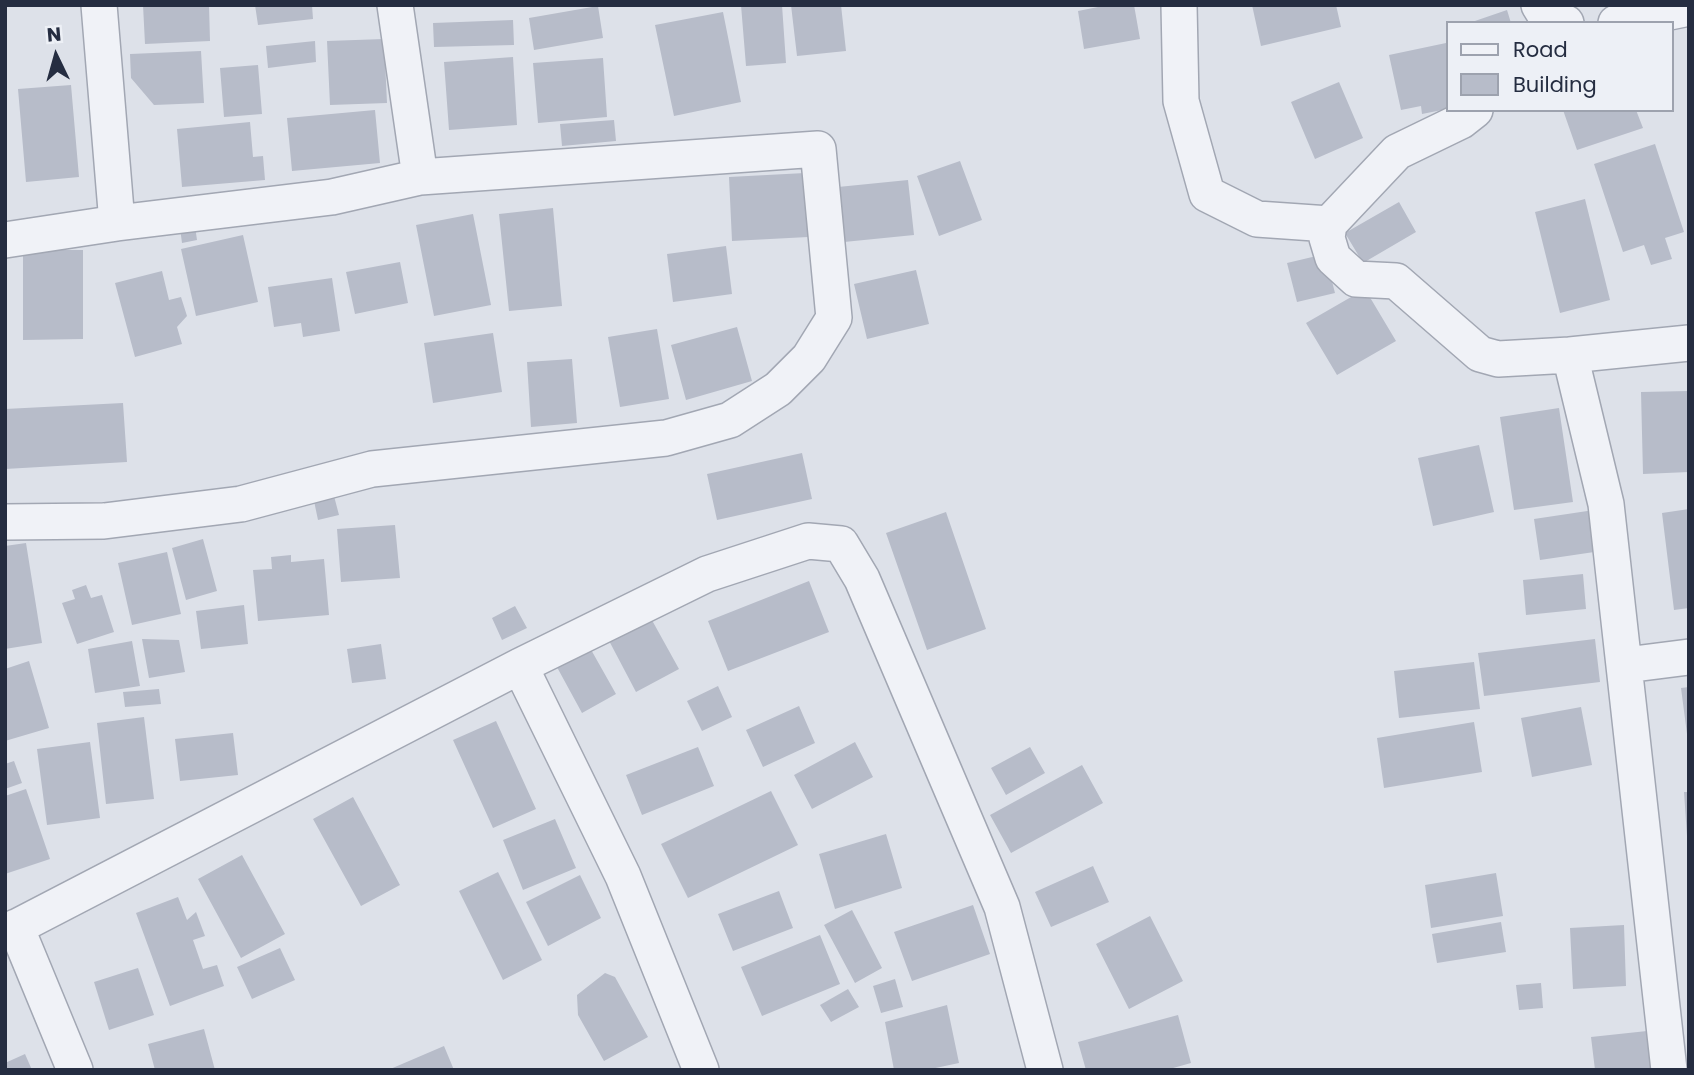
<!DOCTYPE html>
<html>
<head>
<meta charset="utf-8">
<style>
  body { margin:0 }
  #map { position:relative; width:1694px; height:1075px; overflow:hidden; background:#dde1e9; font-family:Poppins,sans-serif }
  canvas { display:block }
  .frame { position:absolute; inset:0; border:7px solid #252d41; pointer-events:none }
  .legend { position:absolute; left:1446px; top:21px; width:228px; height:91px; box-sizing:border-box; background:#edf0f6; border:2px solid #9da2ae; margin:0; padding:9px 12px; list-style:none; font-size:21px; color:#252d41 }
  .legend li { display:flex; align-items:center; gap:14px; height:35px }
  .legend b { width:35px; border:2px solid #9da2ae }
  .north { position:absolute; left:21px; top:21px; width:70px; height:70px; -webkit-text-stroke:5px #edf0f6; paint-order:stroke; rotate:355deg; font-size:19px; font-weight:700; line-height:28px; text-align:center; color:#252d41 }
  .north::after { content:''; display:block; margin:auto; width:24px; height:32px; background:#252d41; clip-path:polygon(50% 0,100% 100%,50% 72%,0 100%) }
</style>
</head>
<body>
<div id="map">
<canvas width="1694" height="1075"></canvas>
<div class="frame"></div>
<ul class="legend">
<li><b style="height:9px;background:#f0f2f7"></b>Road</li>
<li><b style="height:19px;background:#b7bcc9"></b>Building</li>
</ul>
<div class="north">N</div>
</div>
<script>
const g = document.querySelector('canvas').getContext('2d');
g.lineJoin = 'round';
function fillPath(path, color) { g.fillStyle = color; g.fill(path, 'evenodd'); }
const poly = rows => new Path2D(rows.map(r => 'M' + r).join(''));
function trace(path, color, width, dash) { g.strokeStyle = color; g.lineWidth = width; g.lineCap = dash ? 'butt' : 'round'; g.setLineDash(dash || []); g.stroke(path); }
const building = poly([
  [143,5,209,5,210,41,145,44],
  [255,5,312,5,313,19,258,25],
  [741,5,782,5,786,63,746,66],
  [791,5,841,5,846,51,797,56],
  [1108,5,1134,5,1140,39,1084,49,1078,11],
  [1252,5,1336,5,1341,27,1261,46],
  [598,6,603,38,534,50,529,18],
  [1507,10,1511,23,1472,23,1472,22],
  [723,12,741,102,674,116,655,25],
  [513,20,514,45,434,47,433,23],
  [384,39,387,103,330,105,327,41],
  [315,41,316,62,268,68,266,46],
  [1446,43,1447,109,1422,114,1421,106,1401,110,1389,55],
  [201,51,204,103,154,105,131,78,130,54],
  [513,57,517,125,449,130,444,62],
  [603,58,607,117,538,123,533,63],
  [258,65,262,114,224,117,220,68],
  [1339,82,1363,138,1315,159,1291,102],
  [71,85,79,177,26,182,18,89],
  [375,110,380,163,292,171,287,118],
  [1563,110,1636,110,1643,128,1577,150],
  [614,120,616,141,562,146,560,124],
  [250,122,253,157,263,156,265,180,182,187,177,129],
  [1655,144,1684,232,1665,238,1672,259,1651,265,1644,245,1623,252,1594,164],
  [960,161,982,220,939,236,917,176],
  [805,173,808,237,732,241,729,177],
  [908,180,914,235,844,242,838,187],
  [1585,199,1610,300,1560,313,1535,212],
  [1399,202,1416,232,1363,263,1345,233],
  [553,208,562,306,509,311,499,214],
  [473,214,491,305,434,316,416,225],
  [195,226,197,240,182,243,180,228],
  [243,235,258,302,196,316,181,249],
  [726,246,732,294,673,302,667,254],
  [23,250,83,250,83,339,23,340],
  [1325,254,1335,293,1297,302,1287,263],
  [400,262,408,303,355,314,346,272],
  [916,270,929,324,867,339,854,284],
  [162,271,169,300,181,297,187,316,177,327,182,344,135,357,115,283],
  [332,278,340,331,303,337,301,323,274,327,268,287],
  [1365,289,1396,341,1337,375,1306,323],
  [737,327,752,381,686,400,671,345],
  [657,329,669,399,620,407,608,337],
  [493,333,502,392,433,403,424,343],
  [572,359,577,423,531,427,527,362],
  [1689,391,1689,472,1643,474,1641,392],
  [123,403,127,462,5,469,5,409],
  [1559,408,1573,502,1514,510,1500,417],
  [1479,445,1494,512,1433,526,1418,458],
  [802,453,812,499,717,520,707,474],
  [334,496,339,515,318,520,314,501],
  [1689,509,1689,608,1674,610,1662,513],
  [1594,510,1601,551,1540,560,1534,519],
  [946,512,986,629,927,650,886,533],
  [395,525,400,578,341,582,337,529],
  [203,539,217,591,186,600,172,548],
  [26,543,42,643,5,649,5,546],
  [167,552,181,614,132,625,118,563],
  [291,555,291,562,324,559,329,615,258,621,253,570,272,569,271,557],
  [1583,574,1586,609,1526,615,1523,580],
  [809,581,829,632,728,671,708,621],
  [86,585,91,598,102,595,114,632,77,644,62,603,75,599,72,590],
  [244,605,248,644,201,649,196,611],
  [515,606,527,628,502,640,492,618],
  [648,613,679,669,636,692,606,635],
  [142,639,179,640,185,672,149,678],
  [585,639,616,694,582,713,552,658],
  [1595,639,1600,682,1484,696,1478,653],
  [132,641,140,686,95,693,88,649],
  [381,644,386,679,352,683,347,649],
  [29,661,49,728,5,741,5,669],
  [1474,662,1480,709,1399,718,1394,671],
  [718,686,732,717,702,731,687,701],
  [1689,687,1689,734,1687,734,1681,688],
  [159,689,161,704,125,707,123,692],
  [799,706,815,743,763,767,746,730],
  [1581,707,1592,765,1532,777,1521,718],
  [144,717,154,799,106,804,97,723],
  [496,721,536,809,493,828,453,740],
  [1474,722,1482,772,1384,788,1377,738],
  [233,733,238,775,180,781,175,739],
  [90,742,100,818,47,825,37,749],
  [855,742,873,777,812,809,794,775],
  [698,747,714,786,642,815,626,775],
  [1030,747,1045,773,1006,795,991,768],
  [14,761,22,783,5,789,5,764],
  [1082,765,1103,803,1011,853,990,815],
  [26,789,50,859,5,874,5,796],
  [771,791,798,845,688,898,661,844],
  [1684,792,1689,792,1689,836,1687,836],
  [353,797,400,885,361,906,313,819],
  [555,819,576,868,523,890,503,840],
  [886,834,902,888,835,909,819,854],
  [242,855,285,934,241,958,198,879],
  [1093,866,1109,902,1051,927,1035,892],
  [498,872,542,960,503,980,459,891],
  [1496,873,1503,916,1431,928,1425,885],
  [580,875,601,918,548,946,526,902],
  [779,891,793,928,733,951,718,914],
  [178,897,187,920,196,912,205,936,193,940,203,969,217,965,224,986,170,1006,136,913],
  [973,905,990,954,912,981,894,932],
  [852,910,882,968,855,983,824,925],
  [1150,916,1183,981,1129,1009,1096,944],
  [1501,922,1506,952,1437,963,1432,934],
  [1624,925,1626,986,1573,989,1570,928],
  [820,935,840,984,762,1016,741,967],
  [280,948,295,980,252,999,237,967],
  [138,968,154,1015,109,1030,94,982],
  [605,973,615,977,648,1037,604,1061,578,1015,577,995],
  [895,979,903,1007,881,1013,873,986],
  [1541,983,1543,1008,1519,1010,1516,985],
  [848,989,859,1007,831,1022,820,1005],
  [947,1005,959,1063,926,1070,894,1070,885,1022],
  [1178,1015,1191,1063,1166,1070,1086,1070,1078,1042],
  [204,1029,215,1070,155,1070,148,1044],
  [1647,1031,1651,1070,1595,1070,1591,1037],
  [444,1046,454,1070,388,1070],
  [25,1054,32,1070,5,1070,5,1063]
]);
const minor = poly([
  [99,5,117,223],
  [395,5,420,177],
  [1179,5,1181,101,1207,194,1257,219,1329,224],
  [1539,5,1547,18,1566,23],
  [1616,23,1689,8],
  [1475,110,1461,121,1397,152,1329,224,1327,238,1333,258,1356,279,1396,281,1480,354,1498,359,1570,355],
  [5,240,117,223,332,197,420,177,818,149,834,318,809,358,778,389,730,420,666,438,372,469,241,504,104,521,5,522],
  [1626,665,1689,657],
  [520,666,623,876,701,1070],
  [16,927,75,1070],
  [5,933,520,666,707,574,808,541,841,544,862,579,1002,907,1045,1070],
  [1669,1070,1606,504,1570,355,1689,343]
]);
fillPath(building, '#b7bcc9');
trace(minor, '#a2a7b3', 38);
trace(minor, '#f0f2f7', 35);
</script>
</body>
</html>
